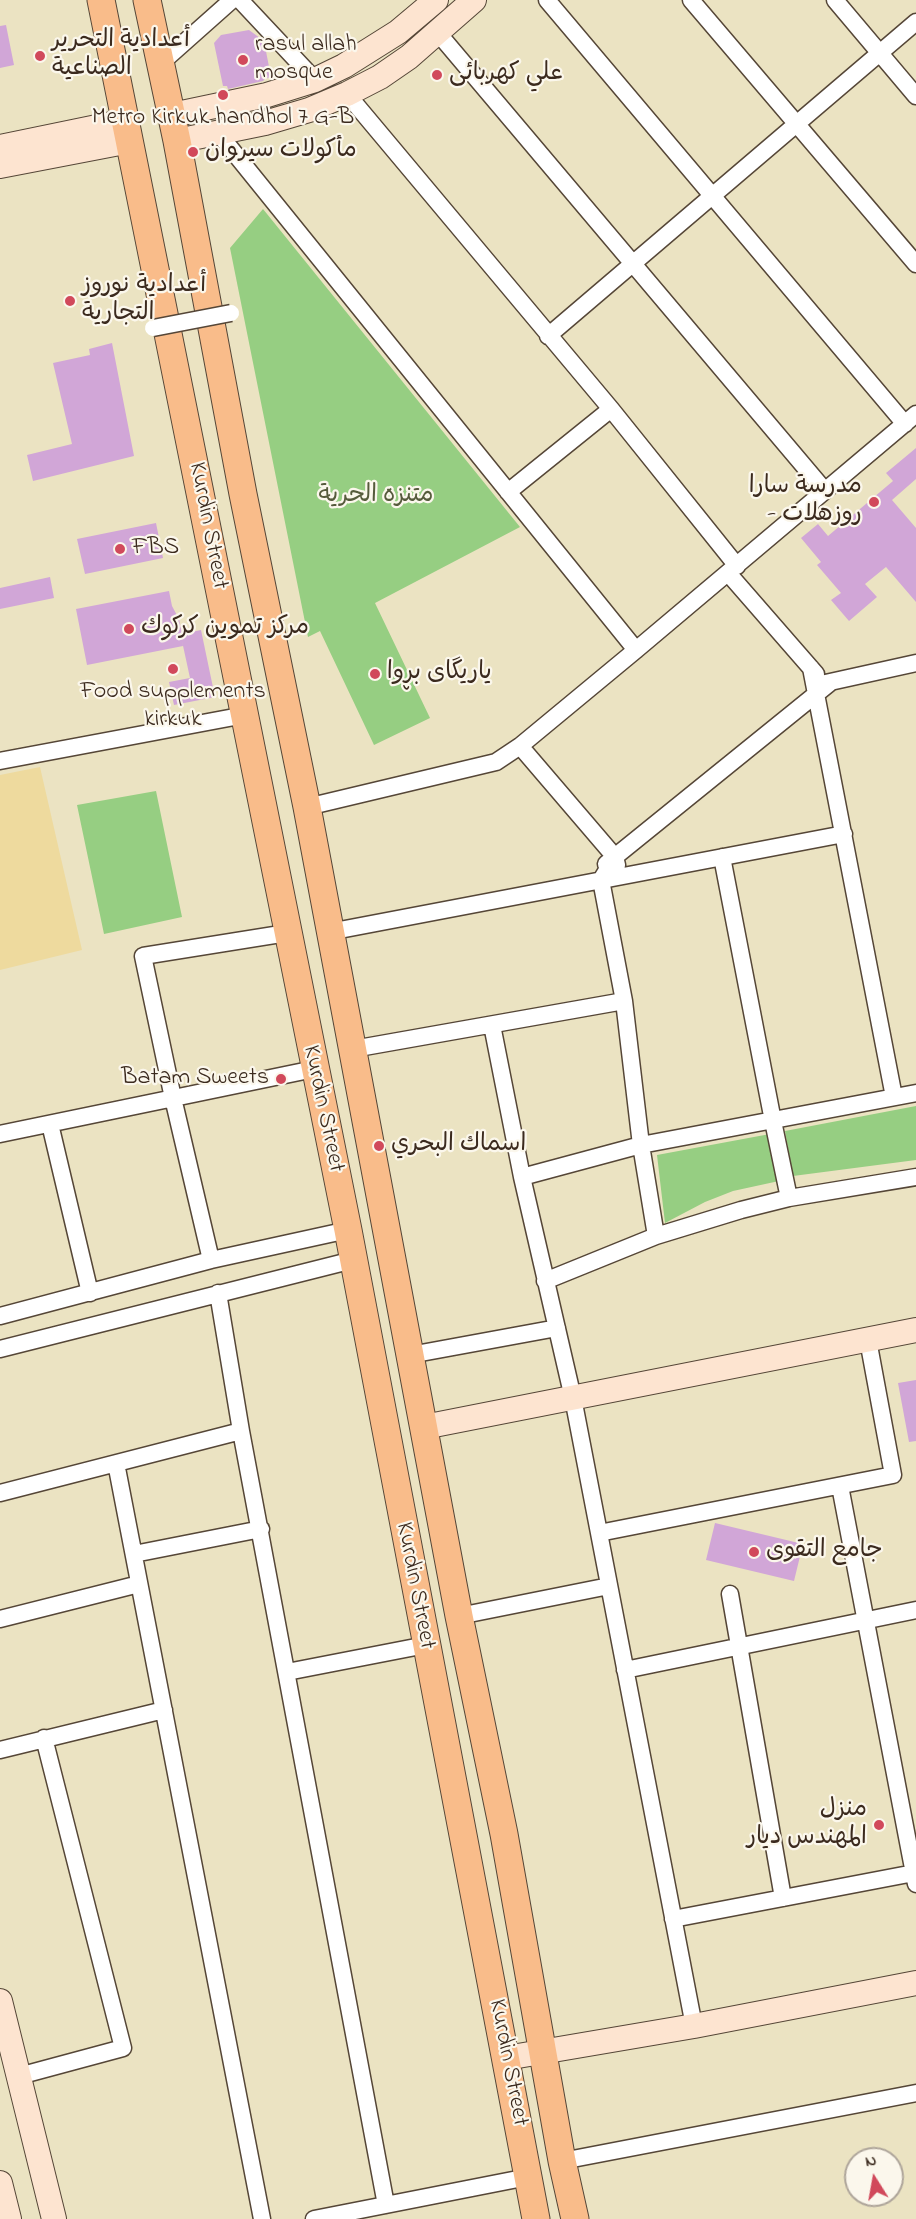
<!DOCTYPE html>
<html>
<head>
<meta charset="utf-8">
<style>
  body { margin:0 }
  #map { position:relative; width:916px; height:2219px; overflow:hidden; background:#ebe3c2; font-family:"Indie Flower",sans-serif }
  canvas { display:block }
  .north { position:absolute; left:844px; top:2147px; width:60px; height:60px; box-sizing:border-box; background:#fbf7ec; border:2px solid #aea59a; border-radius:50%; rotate:349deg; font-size:16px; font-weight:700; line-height:24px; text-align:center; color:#3b2a1e }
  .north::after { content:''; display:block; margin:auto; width:21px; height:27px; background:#d1495b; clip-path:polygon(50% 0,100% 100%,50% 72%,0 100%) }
</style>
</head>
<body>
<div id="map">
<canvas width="916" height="2219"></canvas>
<div class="north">N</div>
</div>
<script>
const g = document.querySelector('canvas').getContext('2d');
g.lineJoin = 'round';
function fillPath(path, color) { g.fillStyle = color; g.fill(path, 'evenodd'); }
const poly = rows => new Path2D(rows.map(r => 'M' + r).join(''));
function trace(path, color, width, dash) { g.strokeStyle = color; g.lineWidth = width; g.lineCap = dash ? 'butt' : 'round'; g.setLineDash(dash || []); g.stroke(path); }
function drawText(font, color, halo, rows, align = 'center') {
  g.font = font + ' "Indie Flower","Playpen Sans Arabic",sans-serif'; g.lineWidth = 4.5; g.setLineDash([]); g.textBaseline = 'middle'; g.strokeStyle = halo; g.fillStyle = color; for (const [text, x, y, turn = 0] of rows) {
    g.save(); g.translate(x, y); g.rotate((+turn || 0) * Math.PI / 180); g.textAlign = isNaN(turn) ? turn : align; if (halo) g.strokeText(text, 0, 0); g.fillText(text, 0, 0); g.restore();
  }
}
const green = poly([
  [263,209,520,527,375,603,430,718,374,745,320,631,308,637,230,248],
  [156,791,182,917,104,934,77,805],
  [916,1106,916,1160,793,1176,785,1131],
  [770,1134,779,1181,733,1191,705,1202,665,1223,657,1155]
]);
const sand = poly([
  [40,767,82,950,0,970,0,775]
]);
const building = poly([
  [6,25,14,65,0,68,0,26],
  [249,30,264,41,271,77,265,79,263,81,228,89,227,86,223,86,214,43,221,35],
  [112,343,134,456,33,481,27,455,72,444,53,363,90,355,89,349],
  [916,448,916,479,892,500,916,528,916,602,886,567,865,584,877,597,849,621,831,600,841,593,817,565,821,562,801,538,818,524,828,536,893,481,886,473],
  [156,523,163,558,85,574,77,539],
  [50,577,54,598,0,609,0,588],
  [169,591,172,606,179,619,182,634,201,630,215,697,174,705,169,682,190,678,182,641,183,646,87,665,76,609],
  [916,1380,916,1441,909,1442,898,1383],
  [715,1523,803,1544,794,1581,706,1560]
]);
const street = poly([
  [240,0,315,80],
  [547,0,905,424],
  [691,0,916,264],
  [835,0,916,96],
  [438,33,825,491],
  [160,64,232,0],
  [347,94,611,409,737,566],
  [219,134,636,650],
  [548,336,916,22],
  [508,492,611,409],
  [728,573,816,674],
  [811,668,894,1097],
  [821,684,916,663],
  [520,746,615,857,617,865],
  [0,761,245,715],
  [307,807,496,762,520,746,636,650,916,414],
  [615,857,601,880,624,1001,641,1145,656,1236],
  [722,857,773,1121,789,1198],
  [606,864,831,682],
  [329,932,844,834],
  [492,1025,522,1177,573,1398,694,2026],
  [353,1049,624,1001],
  [50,1124,90,1293],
  [0,1134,314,1069],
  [522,1177,641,1145,916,1093],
  [211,1260,173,1098,143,956,287,933],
  [545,1281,656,1236,741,1210,789,1198,916,1177],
  [218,1293,241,1431,386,2205],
  [0,1316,211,1260,348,1230],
  [0,1349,353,1260],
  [410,1355,557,1328],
  [116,1463,262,2219],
  [840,1486,916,1884],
  [0,1493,241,1431],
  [599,1533,893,1475,868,1340],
  [134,1554,261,1529],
  [730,1594,783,1898],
  [459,1616,609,1586],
  [0,1619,139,1584],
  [625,1670,916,1610],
  [287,1672,426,1645],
  [0,1750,164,1710],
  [673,1919,914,1873],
  [19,2076,123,2048,44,1738],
  [562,2161,916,2093],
  [314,2219,528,2177]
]);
const secondary = poly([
  [172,115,267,95,315,80,344,66,398,32,436,0],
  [177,141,265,123,309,110,347,94,380,77,409,57,474,0],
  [0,147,126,121],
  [0,166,130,141],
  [424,1427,916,1330],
  [0,2001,54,2219],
  [506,2058,694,2026,916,1983],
  [0,2183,9,2219]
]);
const primary = poly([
  [101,0,348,1230,536,2219],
  [147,0,177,141,243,494,307,807,459,1616,504,1834,562,2161,575,2219]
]);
const streetBridge = poly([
  [153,328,231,313]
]);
const markers = [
  [40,56,6,"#d1495b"],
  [243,60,6,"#d1495b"],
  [437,75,6,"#d1495b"],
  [223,95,6,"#d1495b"],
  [193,152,6,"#d1495b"],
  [70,301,6,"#d1495b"],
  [874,502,6,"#d1495b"],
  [120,549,6,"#d1495b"],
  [129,629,6,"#d1495b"],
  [173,669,6,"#d1495b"],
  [375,674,6,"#d1495b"],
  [281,1079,6,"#d1495b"],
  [379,1146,6,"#d1495b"],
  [754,1552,6,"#d1495b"],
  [879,1825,6,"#d1495b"]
];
const poiNames = [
  ["أعدادية التحرير",52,42],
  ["الصناعية",52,70],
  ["rasul allah",255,46],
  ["mosque",255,74],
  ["علي كهربائى",449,75],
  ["Metro Kirkuk handhol 7 G-B",223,119,"center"],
  ["مأكولات سيروان",205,152],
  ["أعدادية نوروز",82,287],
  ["التجارية",82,315],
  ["مدرسة سارا",862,488,"right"],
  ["- روزهلات",862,516,"right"],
  ["FBS",132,549],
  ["مركز تموين كركوك",141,629],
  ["یاریگای بڕوا",387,674],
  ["Food supplements",173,693,"center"],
  ["kirkuk",173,721,"center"],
  ["Batam Sweets",269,1079,"right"],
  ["اسماك البحري",391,1146],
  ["جامع التقوى",766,1552],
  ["منزل",867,1811,"right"],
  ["المهندس ديار",867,1839,"right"]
];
const parkNames = [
  ["متنزه الحرية",376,497]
];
const streetNames = [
  ["Kurdin Street",207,526,79],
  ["Kurdin Street",322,1109,78],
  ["Kurdin Street",414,1586,79],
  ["Kurdin Street",507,2063,79]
];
fillPath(green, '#96ce82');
fillPath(sand, '#eeda9e');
fillPath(building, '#d1a6d7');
trace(street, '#554637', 19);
trace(secondary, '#554637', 26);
trace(primary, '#554637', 29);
trace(street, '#fff', 16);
trace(secondary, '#fde4d0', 24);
trace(primary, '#f9bc8a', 27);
trace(streetBridge, '#554637', 19, []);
trace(streetBridge, '#fff', 16);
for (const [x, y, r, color] of markers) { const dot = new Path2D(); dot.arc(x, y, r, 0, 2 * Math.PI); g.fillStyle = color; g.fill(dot); trace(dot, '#fbf7ec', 2); }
drawText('24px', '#3b2a1e', '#fbf7ec', poiNames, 'left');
drawText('24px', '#565b3c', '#fbf7ec', parkNames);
drawText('24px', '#3b2a1e', '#fbf7ec', streetNames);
</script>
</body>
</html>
